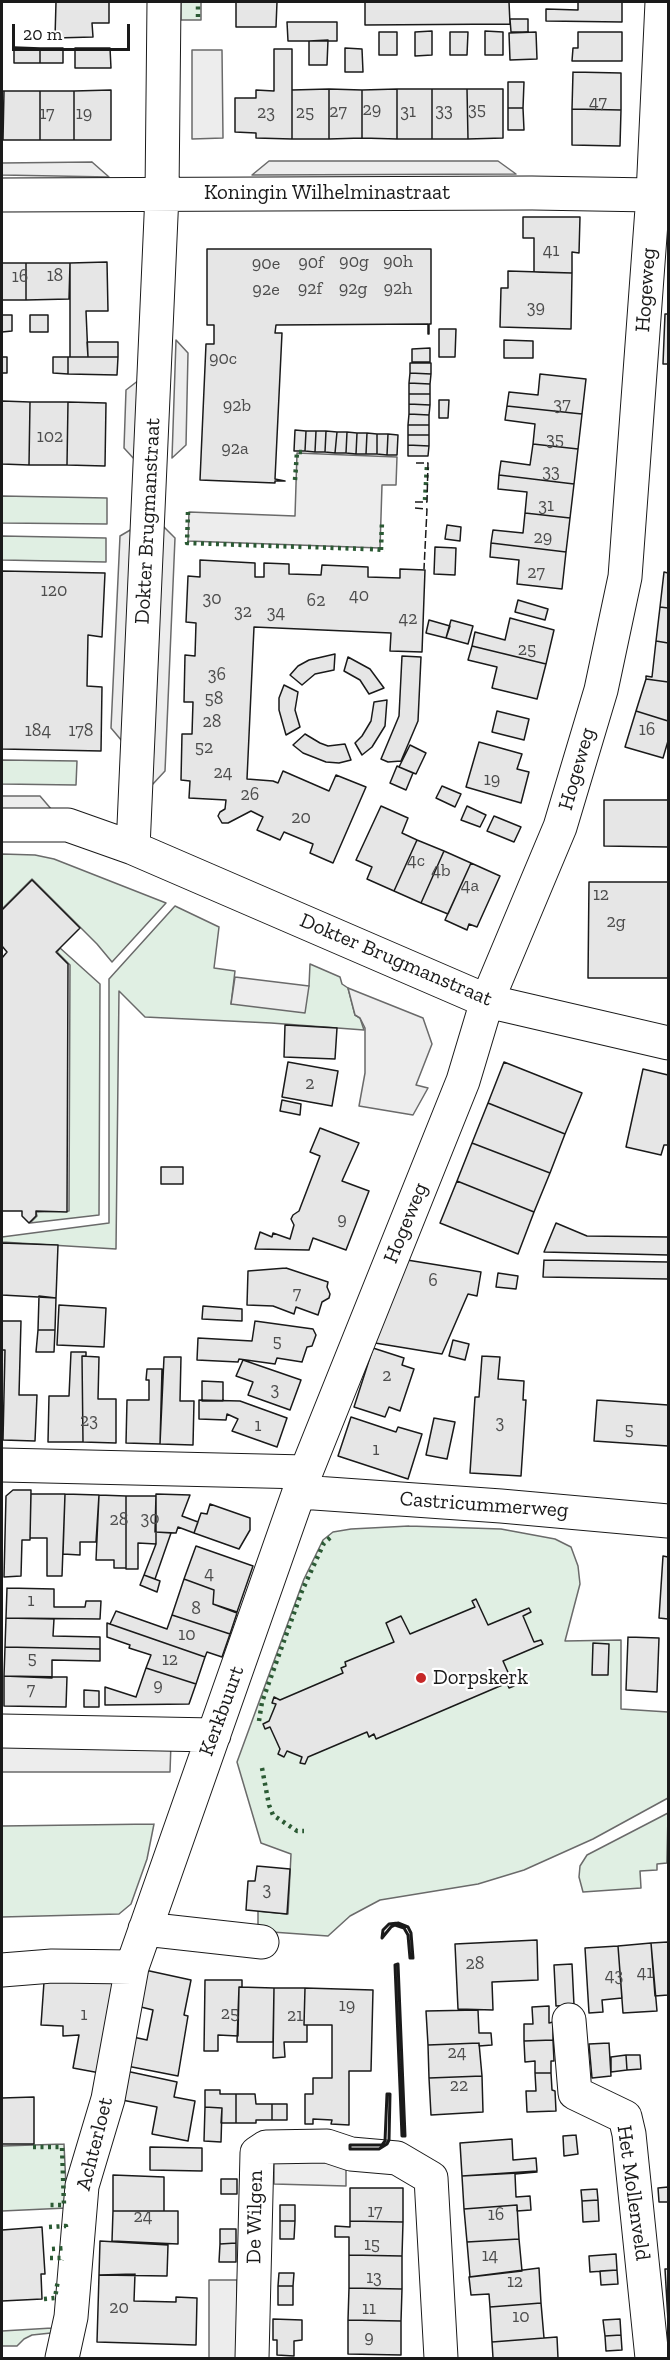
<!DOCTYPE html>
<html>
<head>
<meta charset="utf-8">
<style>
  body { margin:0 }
  #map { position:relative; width:670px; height:2360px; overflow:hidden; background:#fff; font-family:"Zilla Slab",serif }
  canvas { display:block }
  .frame { position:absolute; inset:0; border:3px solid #1a1a1a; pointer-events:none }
  .scale { position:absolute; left:12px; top:24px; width:118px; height:27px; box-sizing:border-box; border:3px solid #1a1a1a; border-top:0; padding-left:8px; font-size:18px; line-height:21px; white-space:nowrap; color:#1a1a1a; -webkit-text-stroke:4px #fff; paint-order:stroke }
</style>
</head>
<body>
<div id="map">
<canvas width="670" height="2360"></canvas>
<div class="frame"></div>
<div class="scale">20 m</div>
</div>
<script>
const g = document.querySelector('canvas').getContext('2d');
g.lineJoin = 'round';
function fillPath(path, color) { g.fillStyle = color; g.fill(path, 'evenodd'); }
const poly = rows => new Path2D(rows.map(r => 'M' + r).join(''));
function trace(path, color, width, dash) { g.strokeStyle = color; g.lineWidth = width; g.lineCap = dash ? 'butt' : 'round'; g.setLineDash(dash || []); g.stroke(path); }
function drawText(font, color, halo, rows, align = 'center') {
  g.font = font + ' "Zilla Slab",serif'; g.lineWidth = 4.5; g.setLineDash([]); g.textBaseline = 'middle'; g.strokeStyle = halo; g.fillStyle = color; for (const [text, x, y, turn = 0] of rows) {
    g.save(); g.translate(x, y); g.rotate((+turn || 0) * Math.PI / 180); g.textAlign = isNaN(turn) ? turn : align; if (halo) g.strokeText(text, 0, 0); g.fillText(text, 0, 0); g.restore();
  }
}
const green = poly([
  [181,2,201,2,201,20,181,20,181,2],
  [2,496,107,498,107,524,2,523,2,496],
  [2,536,106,538,106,562,2,560,2,536],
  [2,760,77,761,76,785,2,784,2,760],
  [2,854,35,855,54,859,166,903,112,962,97,944,32,879,2,909,2,854],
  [175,906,219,927,214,968,235,971,231,1004,309,986,310,964,340,977,342,984,348,988,355,1015,360,1018,364,1030,271,1023,145,1017,119,991,116,1249,2,1242,2,1237,109,1223,109,979,175,906],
  [60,948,100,984,99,1215,30,1223,37,1216,36,1212,69,1211,70,965,57,952,60,948],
  [409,1526,501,1529,555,1539,571,1547,578,1566,580,1584,565,1641,621,1640,621,1709,668,1712,668,1798,593,1839,524,1870,478,1884,380,1900,350,1916,328,1936,258,1931,258,1911,288,1914,291,1854,261,1843,237,1762,304,1579,323,1540,333,1532,351,1529,409,1526],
  [668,1813,667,1863,657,1864,657,1870,640,1871,641,1888,583,1892,579,1877,580,1866,587,1855,668,1813],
  [154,1824,147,1859,131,1904,119,1914,2,1917,2,1826,154,1824],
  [64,2144,67,2208,2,2211,2,2146,64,2144],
  [52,2328,51,2333,32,2335,24,2339,17,2346,2,2346,2,2331,52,2328]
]);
const parking = poly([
  [192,50,222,50,223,138,192,139,192,50],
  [269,161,498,161,516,174,252,175,269,161],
  [92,162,109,177,2,175,2,163,92,162],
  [176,340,188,353,186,445,172,458,176,340],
  [139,380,135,460,124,448,126,390,139,380],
  [297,453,397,457,396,485,382,485,380,548,188,541,189,512,295,516,297,453],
  [163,526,175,538,165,771,152,785,163,526],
  [132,529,122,741,111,728,120,536,132,529],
  [2,796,40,796,52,810,2,809,2,796],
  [235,977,309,986,305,1013,231,1004,235,977],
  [348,988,423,1018,432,1044,416,1085,428,1088,413,1115,359,1106,365,1073,365,1028,360,1018,355,1015,348,988],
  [171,1743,170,1772,2,1772,2,1745,171,1743],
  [274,2157,346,2159,346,2186,274,2184,274,2157],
  [209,2280,237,2280,237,2358,209,2358,209,2280]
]);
const building = poly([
  [56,2,109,2,109,23,92,23,93,37,55,38,56,2],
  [236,2,277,2,276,27,236,27,236,2],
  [365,2,509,2,510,24,365,25,365,2],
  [578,2,622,2,622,22,546,21,546,9,578,10,578,2],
  [510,19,528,19,528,32,511,32,510,19],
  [287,22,337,22,337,41,288,41,287,22],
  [432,31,432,55,415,56,415,32,432,31],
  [485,31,503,32,503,55,485,55,485,31],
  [379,32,397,32,397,55,379,55,379,32],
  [450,32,468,32,467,55,450,55,450,32],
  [536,32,537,59,510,60,509,33,536,32],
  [578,32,622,32,622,61,572,61,573,48,578,48,578,32],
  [328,40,327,65,309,65,309,41,328,40],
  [14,47,40,48,40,63,14,63,14,47],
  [40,48,63,48,63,63,40,63,40,48],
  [75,48,110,48,111,68,75,68,75,48],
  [345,48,362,49,363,72,345,72,345,48],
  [274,49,292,49,292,139,256,138,256,133,235,132,235,98,256,98,256,90,274,91,274,49],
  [573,72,621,73,621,110,572,109,573,72],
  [508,82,524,82,523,108,508,108,508,82],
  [329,89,362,90,362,138,329,139,329,89],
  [329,89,329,139,292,139,292,90,329,89],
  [397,89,397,139,362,138,362,90,397,89],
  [397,89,432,89,432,139,397,139,397,89],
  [432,89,467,89,468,139,432,139,432,89],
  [467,89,503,89,503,138,468,139,467,89],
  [111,90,111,140,74,140,74,91,111,90],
  [2,91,4,91,3,140,2,140,2,91],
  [4,91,40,91,40,140,3,140,4,91],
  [40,91,74,91,74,140,40,140,40,91],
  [508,108,523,108,524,130,508,130,508,108],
  [572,109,621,110,620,146,572,145,572,109],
  [523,217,580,217,579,253,572,252,572,273,534,272,534,238,523,238,523,217],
  [207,249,431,249,431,324,429,324,429,334,428,334,428,324,276,325,275,333,282,333,275,479,285,481,275,481,275,483,200,480,206,344,214,344,214,325,207,325,207,249],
  [107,262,108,311,86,311,88,357,70,357,70,263,107,262],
  [2,263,26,263,26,300,2,300,2,263],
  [26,263,70,263,69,299,26,300,26,263],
  [508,271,572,273,571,329,500,327,501,288,508,288,508,271],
  [665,314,668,314,668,364,663,364,665,314],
  [2,315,12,315,12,331,2,332,2,315],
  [30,315,48,315,48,332,30,332,30,315],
  [439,329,456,329,455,357,439,357,439,329],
  [504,340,533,341,533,358,504,358,504,340],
  [87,342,118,342,118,357,88,357,87,342],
  [430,348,430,362,412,362,412,349,430,348],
  [2,357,7,357,7,373,2,373,2,357],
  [53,357,68,357,68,374,53,373,53,357],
  [68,357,118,357,117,375,68,374,68,357],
  [410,363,431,363,431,374,410,373,410,363],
  [410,373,431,374,430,384,409,383,410,373],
  [540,374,586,379,582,414,507,406,509,392,538,395,540,374],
  [409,383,430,384,430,394,409,394,409,383],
  [409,394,430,394,430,405,409,404,409,394],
  [439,400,449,400,448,418,439,418,439,400],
  [2,401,30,402,29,465,2,464,2,401],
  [30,402,68,402,67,465,29,465,30,402],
  [68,402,106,403,105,466,67,465,68,402],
  [409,404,430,405,429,415,409,414,409,404],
  [507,406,582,414,578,449,533,444,535,424,505,420,507,406],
  [409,414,429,415,429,425,408,425,409,414],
  [408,425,429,425,429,435,408,435,408,425],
  [295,430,306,431,305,451,294,451,295,430],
  [306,431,316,431,315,452,305,451,306,431],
  [316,431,326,431,325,452,315,452,316,431],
  [326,431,337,432,335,453,325,452,326,431],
  [337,432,347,432,346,453,335,453,337,432],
  [347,432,357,433,356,454,346,453,347,432],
  [357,433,367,433,366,454,356,454,357,433],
  [367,433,377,434,377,454,366,454,367,433],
  [377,434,388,434,387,455,377,454,377,434],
  [388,434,398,435,397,455,387,455,388,434],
  [408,435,429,435,429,446,408,445,408,435],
  [533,444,578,449,574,484,499,475,501,461,530,465,533,444],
  [408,445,429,446,428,456,408,456,408,445],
  [499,475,574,484,570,518,525,513,527,492,498,489,499,475],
  [525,513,570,518,566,552,491,543,493,530,523,533,525,513],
  [447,525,461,527,460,541,445,539,447,525],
  [491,543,566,552,562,589,517,584,519,560,490,557,491,543],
  [435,547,456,548,455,575,434,574,435,547],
  [200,560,255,563,255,577,264,577,264,563,289,564,289,574,321,575,322,565,368,567,368,577,400,578,400,569,425,570,422,652,390,651,391,633,254,627,247,779,273,781,278,783,283,771,329,791,336,775,366,787,333,863,310,853,313,844,284,832,280,840,257,830,263,817,251,811,228,823,222,823,218,816,220,812,225,809,226,800,189,798,190,781,181,780,182,734,192,734,193,702,184,702,185,655,195,656,196,623,186,622,188,576,200,577,200,560],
  [2,571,105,573,102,637,88,635,87,686,102,687,101,751,2,749,2,571],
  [664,572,668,573,668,608,660,607,664,572],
  [518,600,548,609,545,620,515,612,518,600],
  [660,607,668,608,668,643,656,641,660,607],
  [510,618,554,630,546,664,472,646,475,632,505,640,510,618],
  [429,620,450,626,446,638,426,633,429,620],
  [451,620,473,626,468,644,446,638,451,620],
  [656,641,668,643,668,682,646,679,646,676,652,677,656,641],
  [472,646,546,664,537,699,492,688,497,667,468,660,472,646],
  [335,654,334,670,315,674,302,685,290,675,298,666,309,660,335,654],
  [402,656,421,657,418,721,401,761,388,762,381,759,399,716,402,656],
  [348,657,370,669,384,688,369,694,360,680,344,671,348,657],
  [646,679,668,682,668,721,636,711,646,679],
  [284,685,298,692,295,710,300,727,286,735,279,710,279,698,284,685],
  [387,700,385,726,372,747,362,755,355,743,362,736,371,721,374,702,387,700],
  [497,711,529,719,524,740,492,732,497,711],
  [636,711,668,721,668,741,663,758,625,747,636,711],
  [305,734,320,743,328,746,345,744,351,760,339,763,326,762,303,753,293,745,305,734],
  [479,742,522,754,517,769,529,772,521,803,466,787,479,742],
  [410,745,426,753,416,774,399,767,410,745],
  [397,766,413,773,406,790,390,783,397,766],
  [442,786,461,794,455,807,436,798,442,786],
  [604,800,668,800,668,847,604,846,604,800],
  [381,806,408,818,402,833,417,840,394,891,367,879,372,867,356,860,381,806],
  [467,806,486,815,480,827,461,820,467,806],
  [494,816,521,827,514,842,487,831,494,816],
  [417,840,444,851,421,903,394,891,417,840],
  [444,851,471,863,448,914,421,903,444,851],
  [471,863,500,876,477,927,469,924,467,930,445,920,471,863],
  [32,880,80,928,56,952,68,964,67,1212,36,1211,36,1216,29,1223,22,1216,22,1211,2,1211,2,958,7,952,2,946,2,910,32,880],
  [589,882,668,882,668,978,588,978,589,882],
  [285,1025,337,1028,335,1059,284,1057,285,1025],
  [288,1062,338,1071,332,1106,282,1097,288,1062],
  [504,1062,582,1093,565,1134,488,1103,504,1062],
  [643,1069,668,1075,668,1145,664,1145,661,1155,626,1147,643,1069],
  [282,1100,301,1104,300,1115,280,1111,282,1100],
  [488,1103,565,1134,550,1173,472,1143,488,1103],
  [320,1128,359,1143,342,1181,369,1191,346,1250,313,1238,309,1250,255,1249,260,1232,272,1237,273,1233,290,1239,294,1225,291,1219,293,1215,299,1211,320,1156,310,1152,320,1128],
  [472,1143,550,1173,534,1212,457,1181,472,1143],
  [161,1167,183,1167,183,1184,161,1184,161,1167],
  [457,1181,534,1212,518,1254,440,1223,457,1181],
  [556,1223,587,1236,668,1237,668,1255,544,1252,556,1223],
  [2,1243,58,1245,56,1298,2,1295,2,1243],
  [407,1260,481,1272,477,1296,468,1294,442,1354,375,1343,407,1260],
  [544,1260,668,1262,668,1279,543,1277,544,1260],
  [286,1268,328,1282,327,1287,330,1294,329,1298,322,1302,318,1315,296,1307,294,1314,273,1306,247,1305,248,1271,286,1268],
  [498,1273,518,1276,516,1289,496,1287,498,1273],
  [39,1296,56,1298,55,1330,38,1330,39,1296],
  [59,1305,106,1308,104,1347,57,1345,59,1305],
  [203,1306,242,1309,242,1321,202,1319,203,1306],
  [2,1321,21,1321,19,1395,37,1395,35,1441,3,1440,5,1350,2,1350,2,1321],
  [255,1321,313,1329,316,1335,312,1346,307,1347,302,1362,277,1358,275,1364,239,1359,238,1362,197,1360,198,1338,252,1341,255,1321],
  [38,1330,55,1330,54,1352,36,1352,38,1330],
  [453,1340,469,1344,465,1360,449,1356,453,1340],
  [373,1348,404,1358,402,1365,414,1369,400,1411,389,1407,385,1417,354,1407,373,1348],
  [2,1350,5,1350,3,1440,2,1440,2,1350],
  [71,1352,86,1352,86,1356,82,1356,83,1442,48,1442,49,1396,69,1396,71,1352],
  [82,1356,99,1357,98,1399,116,1399,116,1443,83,1442,82,1356],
  [482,1356,500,1357,498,1379,524,1381,523,1400,526,1400,521,1476,470,1473,475,1397,479,1397,482,1356],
  [164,1357,181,1357,180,1401,194,1401,193,1445,160,1444,164,1357],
  [243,1360,301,1380,290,1410,248,1395,253,1382,236,1376,243,1360],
  [147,1369,162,1369,160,1444,126,1443,127,1400,149,1400,149,1380,146,1380,147,1369],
  [202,1381,223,1382,223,1401,202,1401,202,1381],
  [199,1400,240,1401,287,1418,277,1447,232,1431,238,1419,227,1414,226,1420,199,1419,199,1400],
  [597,1400,668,1405,668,1446,594,1441,597,1400],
  [351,1417,396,1432,398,1427,422,1434,408,1479,338,1456,351,1417],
  [434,1418,455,1422,447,1459,426,1455,434,1418],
  [13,1490,31,1490,30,1540,22,1540,21,1576,4,1577,6,1496,13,1490],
  [31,1494,65,1494,62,1576,47,1576,47,1538,30,1538,31,1494],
  [65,1494,99,1495,96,1542,80,1542,80,1555,63,1554,65,1494],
  [156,1494,190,1495,182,1516,198,1522,194,1533,178,1527,176,1533,155,1532,156,1494],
  [99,1495,126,1496,126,1568,114,1568,114,1560,96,1560,99,1495],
  [126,1496,156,1496,156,1544,138,1543,138,1569,126,1569,126,1496],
  [210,1504,250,1518,250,1530,239,1549,194,1533,201,1513,207,1514,210,1504],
  [156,1532,171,1533,155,1579,144,1575,156,1544,156,1532],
  [196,1546,253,1566,237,1612,213,1604,214,1590,184,1579,196,1546],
  [663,1556,668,1557,668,1619,659,1618,663,1556],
  [144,1575,160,1581,157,1592,140,1585,144,1575],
  [184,1579,214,1590,213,1604,237,1613,230,1634,172,1615,184,1579],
  [7,1588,54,1589,54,1607,85,1607,86,1601,101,1601,100,1619,6,1618,7,1588],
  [476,1599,488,1625,529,1608,531,1612,523,1616,534,1642,541,1640,543,1644,503,1661,514,1686,509,1688,507,1683,376,1739,374,1734,369,1737,367,1732,308,1757,305,1764,300,1763,302,1757,287,1751,284,1757,278,1754,280,1749,270,1727,265,1729,263,1724,269,1721,276,1704,272,1703,274,1697,280,1700,343,1673,341,1668,346,1666,345,1662,394,1642,386,1623,390,1621,401,1616,410,1634,475,1607,472,1601,476,1599],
  [116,1611,167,1629,172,1615,230,1634,222,1657,207,1652,205,1657,110,1624,116,1611],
  [6,1618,54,1619,53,1636,100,1637,100,1649,5,1647,6,1618],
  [107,1623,205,1657,196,1684,146,1668,151,1655,129,1648,130,1645,107,1637,107,1623],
  [628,1637,659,1638,657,1692,626,1690,628,1637],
  [593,1643,609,1644,608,1675,592,1675,593,1643],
  [5,1647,100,1649,100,1661,52,1660,52,1678,4,1676,5,1647],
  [146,1668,196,1684,189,1704,105,1705,105,1687,136,1697,146,1668],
  [4,1676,67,1677,66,1707,4,1706,4,1676],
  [84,1690,99,1691,99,1707,84,1707,84,1690],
  [257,1866,290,1869,287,1914,246,1910,248,1881,255,1881,257,1866],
  [537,1940,538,1980,492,1982,493,2010,458,2009,455,1944,537,1940],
  [668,1942,668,1995,655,1996,651,1943,668,1942],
  [651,1943,657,2011,623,2013,618,1946,651,1943],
  [618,1946,622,1998,602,2000,603,2012,589,2013,585,1948,618,1946],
  [572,1964,574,2005,556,2006,554,1965,572,1964],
  [145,1970,191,1980,184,2015,188,2016,178,2076,127,2066,133,2037,147,2040,153,2010,137,2006,145,1970],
  [116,1979,100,2073,73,2068,79,2035,63,2036,63,2026,41,2025,44,1982,116,1979],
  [205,1980,242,1980,242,1987,239,1987,238,2036,218,2035,218,2051,204,2051,205,1980],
  [239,1987,274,1988,273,2042,237,2042,239,1987],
  [274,1988,305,1988,304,2025,307,2025,307,2042,284,2042,285,2057,273,2058,274,1988],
  [305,1988,373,1990,371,2071,349,2071,349,2125,331,2124,332,2120,313,2119,313,2124,305,2124,305,2094,313,2094,313,2078,332,2078,332,2025,304,2025,305,1988],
  [549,2006,549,2023,553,2022,553,2040,524,2041,524,2024,533,2024,532,2007,549,2006],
  [478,2010,479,2033,491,2033,492,2045,479,2046,479,2043,428,2045,426,2011,478,2010],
  [553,2040,554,2061,551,2061,551,2073,535,2073,535,2061,525,2062,524,2041,553,2040],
  [479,2043,482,2076,429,2078,428,2045,479,2043],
  [609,2043,611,2076,592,2078,589,2044,609,2043],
  [626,2055,640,2055,641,2069,627,2070,626,2055],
  [626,2055,627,2070,611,2072,611,2057,626,2055],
  [126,2071,177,2082,174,2097,195,2101,188,2141,152,2134,157,2107,117,2099,126,2071],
  [535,2073,551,2073,552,2090,555,2091,556,2111,527,2112,526,2091,536,2091,535,2073],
  [482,2076,483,2112,431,2115,429,2078,482,2076],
  [205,2090,220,2090,220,2094,236,2094,236,2123,221,2123,222,2108,205,2107,205,2090],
  [236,2094,255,2094,256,2104,272,2104,272,2120,256,2120,256,2123,236,2123,236,2094],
  [34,2097,34,2144,2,2144,2,2098,34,2097],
  [272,2104,287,2104,287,2120,272,2120,272,2104],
  [205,2107,222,2108,221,2142,204,2141,205,2107],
  [576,2135,578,2154,564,2156,563,2136,576,2135],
  [512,2139,513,2160,536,2158,537,2171,462,2176,460,2143,512,2139],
  [150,2147,202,2148,202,2171,150,2170,150,2147],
  [537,2172,515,2174,516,2197,530,2196,531,2210,517,2211,517,2205,464,2209,462,2176,537,2172],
  [113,2175,164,2177,164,2211,113,2211,113,2175],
  [221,2179,237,2179,237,2194,221,2194,221,2179],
  [668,2187,668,2202,659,2202,658,2188,668,2187],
  [350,2188,403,2188,403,2222,350,2221,350,2188],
  [597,2189,598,2200,582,2201,581,2190,597,2189],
  [598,2200,599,2221,583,2222,582,2201,598,2200],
  [280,2205,295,2205,295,2221,280,2221,280,2205],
  [517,2205,519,2239,467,2242,464,2209,517,2205],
  [113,2211,178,2211,178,2244,112,2241,113,2211],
  [280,2221,295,2221,294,2239,280,2239,280,2221],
  [350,2221,403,2222,402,2256,349,2255,349,2237,335,2237,335,2226,350,2227,350,2221],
  [42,2227,45,2274,41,2274,42,2299,2,2301,2,2230,42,2227],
  [220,2229,236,2229,236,2243,220,2244,220,2229],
  [519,2239,522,2271,470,2277,467,2242,519,2239],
  [100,2241,168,2245,167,2276,99,2275,100,2241],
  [236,2243,236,2262,219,2262,220,2244,236,2243],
  [616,2254,617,2270,590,2272,589,2256,616,2254],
  [349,2255,402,2256,402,2289,349,2288,349,2255],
  [539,2268,541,2303,490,2307,489,2294,471,2295,469,2277,539,2268],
  [665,2269,668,2269,668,2321,665,2269],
  [617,2270,618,2284,601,2285,600,2271,617,2270],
  [279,2273,294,2273,293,2286,278,2286,279,2273],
  [135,2274,134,2301,176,2302,176,2297,197,2298,196,2345,97,2342,99,2275,135,2274],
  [278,2286,293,2286,293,2305,278,2305,278,2286],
  [349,2288,402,2289,401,2321,348,2320,349,2288],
  [541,2303,544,2338,492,2342,490,2307,541,2303],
  [273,2319,302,2320,302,2340,294,2341,294,2356,277,2355,277,2340,273,2340,273,2319],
  [620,2319,621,2335,605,2336,603,2320,620,2319],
  [348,2320,401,2321,401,2355,348,2354,348,2320],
  [621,2335,622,2350,606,2351,605,2336,621,2335],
  [557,2337,558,2358,493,2358,492,2342,557,2337]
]);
const street = poly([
  [2,195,532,193,653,195],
  [2,825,68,825,133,848,487,1001,668,1043],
  [133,848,162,194,164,2],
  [2,1465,306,1472],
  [300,1492,501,1506,668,1521],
  [2,1731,214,1735],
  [145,1929,262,1942],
  [2,1970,52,1966,132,1967],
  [569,2020,575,2093,625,2117,629,2134,652,2358],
  [62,2358,71,2317,82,2186,108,2099,132,1967,306,1472,463,1081,487,1001,560,827,601,690,625,577,653,195,662,2],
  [252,2358,257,2153,266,2147,327,2146,351,2154,397,2158,431,2178,441,2358]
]);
const hedge = poly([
  [198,17,198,2],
  [295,480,297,452,302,452],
  [425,500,427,465],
  [188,512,187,543,302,547],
  [308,547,364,549],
  [370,549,385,550],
  [381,550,382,521],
  [259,1721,262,1702,302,1591,324,1543,331,1537],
  [262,1768,269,1805,273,1815,297,1831,304,1831],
  [33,2147,62,2147,64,2205,49,2205],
  [49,2227,66,2226,66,2228],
  [52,2249,65,2248],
  [50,2258,63,2258,62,2260],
  [44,2299,55,2298,58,2280]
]);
const fence = poly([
  [415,502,427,502,428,463,415,463],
  [415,508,427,509,424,569]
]);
const wall = poly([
  [398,1923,408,1927,411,1933,413,1958,410,1958,408,1935,404,1928,395,1925,391,1927,382,1938,383,1930,389,1924,398,1923],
  [398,1964,405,2136,402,2136,395,1965,398,1964],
  [387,2094,390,2094,389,2140,387,2144,379,2149,350,2149,350,2145,382,2145,385,2141,387,2094]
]);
const markers = [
  [421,1678,6,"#c62828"]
];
const numberNames = [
  ["47",598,103],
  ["29",372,110],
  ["35",477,110],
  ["33",444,111],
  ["27",338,112],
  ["31",408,112],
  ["23",266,113],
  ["25",305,113],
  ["17",47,114],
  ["19",84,114],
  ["41",551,251],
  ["90g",354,262],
  ["90h",398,262],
  ["90f",311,263],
  ["90e",266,264],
  ["18",55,276],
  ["16",20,277],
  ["92f",310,289],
  ["92g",353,289],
  ["92h",398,289],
  ["92e",266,290],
  ["39",536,308],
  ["90c",223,359],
  ["37",562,405],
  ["92b",237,406],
  ["102",50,437],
  ["35",555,440],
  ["92a",235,449],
  ["33",551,472],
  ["31",546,506],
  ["29",543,538],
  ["27",536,573],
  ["120",54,591],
  ["40",359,596],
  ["30",212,599],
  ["62",316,601],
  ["32",243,612],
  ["34",276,613],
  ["42",408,619],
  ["25",527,650],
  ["36",217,675],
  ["58",214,699],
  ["28",212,722],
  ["16",647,730],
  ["184",38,731],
  ["178",81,731],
  ["52",204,748],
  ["24",223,773],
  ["19",492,780],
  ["26",250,795],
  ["20",301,818],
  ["4c",416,861],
  ["4b",441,871],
  ["4a",470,886],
  ["12",601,895],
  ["2g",616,922],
  ["2",310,1084],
  ["9",342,1220],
  ["6",433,1281],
  ["7",297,1294],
  ["5",277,1342],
  ["2",387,1376],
  ["3",275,1390],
  ["23",89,1421],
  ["3",500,1423],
  ["1",258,1426],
  ["5",629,1430],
  ["1",376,1450],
  ["30",150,1519],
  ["28",119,1520],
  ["4",209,1574],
  ["1",31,1601],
  ["8",196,1609],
  ["10",187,1635],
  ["5",32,1659],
  ["12",170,1660],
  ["9",158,1686],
  ["7",31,1690],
  ["3",267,1890],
  ["28",475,1964],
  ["41",645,1973],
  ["43",614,1976],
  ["19",347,2006],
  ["25",230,2014],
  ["1",84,2015],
  ["21",295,2016],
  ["24",457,2053],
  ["22",459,2086],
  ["17",375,2212],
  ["16",496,2215],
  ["24",143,2217],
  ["15",372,2245],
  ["14",490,2256],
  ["13",374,2278],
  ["12",515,2282],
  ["20",119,2308],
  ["11",369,2309],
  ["10",521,2317],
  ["9",369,2338]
];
const streetNames = [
  ["Koningin Wilhelminastraat",327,193],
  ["Hogeweg",646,290,-86],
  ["Dokter Brugmanstraat",148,521,-87],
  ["Hogeweg",577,769,-74],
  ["Dokter Brugmanstraat",396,960,23],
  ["Hogeweg",406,1223,-68],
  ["Castricummerweg",484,1505,4],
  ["Kerkbuurt",222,1711,-70],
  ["Achterloet",95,2144,-76],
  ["Het Mollenveld",633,2193,82],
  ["De Wilgen",255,2217,-89]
];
const poiNames = [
  ["Dorpskerk",433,1678]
];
fillPath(green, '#e0efe3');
trace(green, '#6a6a6a', 1.5);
fillPath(parking, '#ededed');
trace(parking, '#6a6a6a', 1.5);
fillPath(building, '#e6e6e6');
trace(building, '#1a1a1a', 1.5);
trace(street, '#1a1a1a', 35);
trace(street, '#fff', 33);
trace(hedge, '#2b5a34', 4.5, [3, 4.5]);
trace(fence, '#1a1a1a', 1.5, [8, 3]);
trace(wall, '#1a1a1a', 3);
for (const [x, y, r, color] of markers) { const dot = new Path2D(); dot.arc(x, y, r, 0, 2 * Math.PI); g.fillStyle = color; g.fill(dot); trace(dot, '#fff', 2); }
drawText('18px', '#4d4d4d', null, numberNames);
drawText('21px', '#1a1a1a', '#fff', streetNames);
drawText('21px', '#1a1a1a', '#fff', poiNames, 'left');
</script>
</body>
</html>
